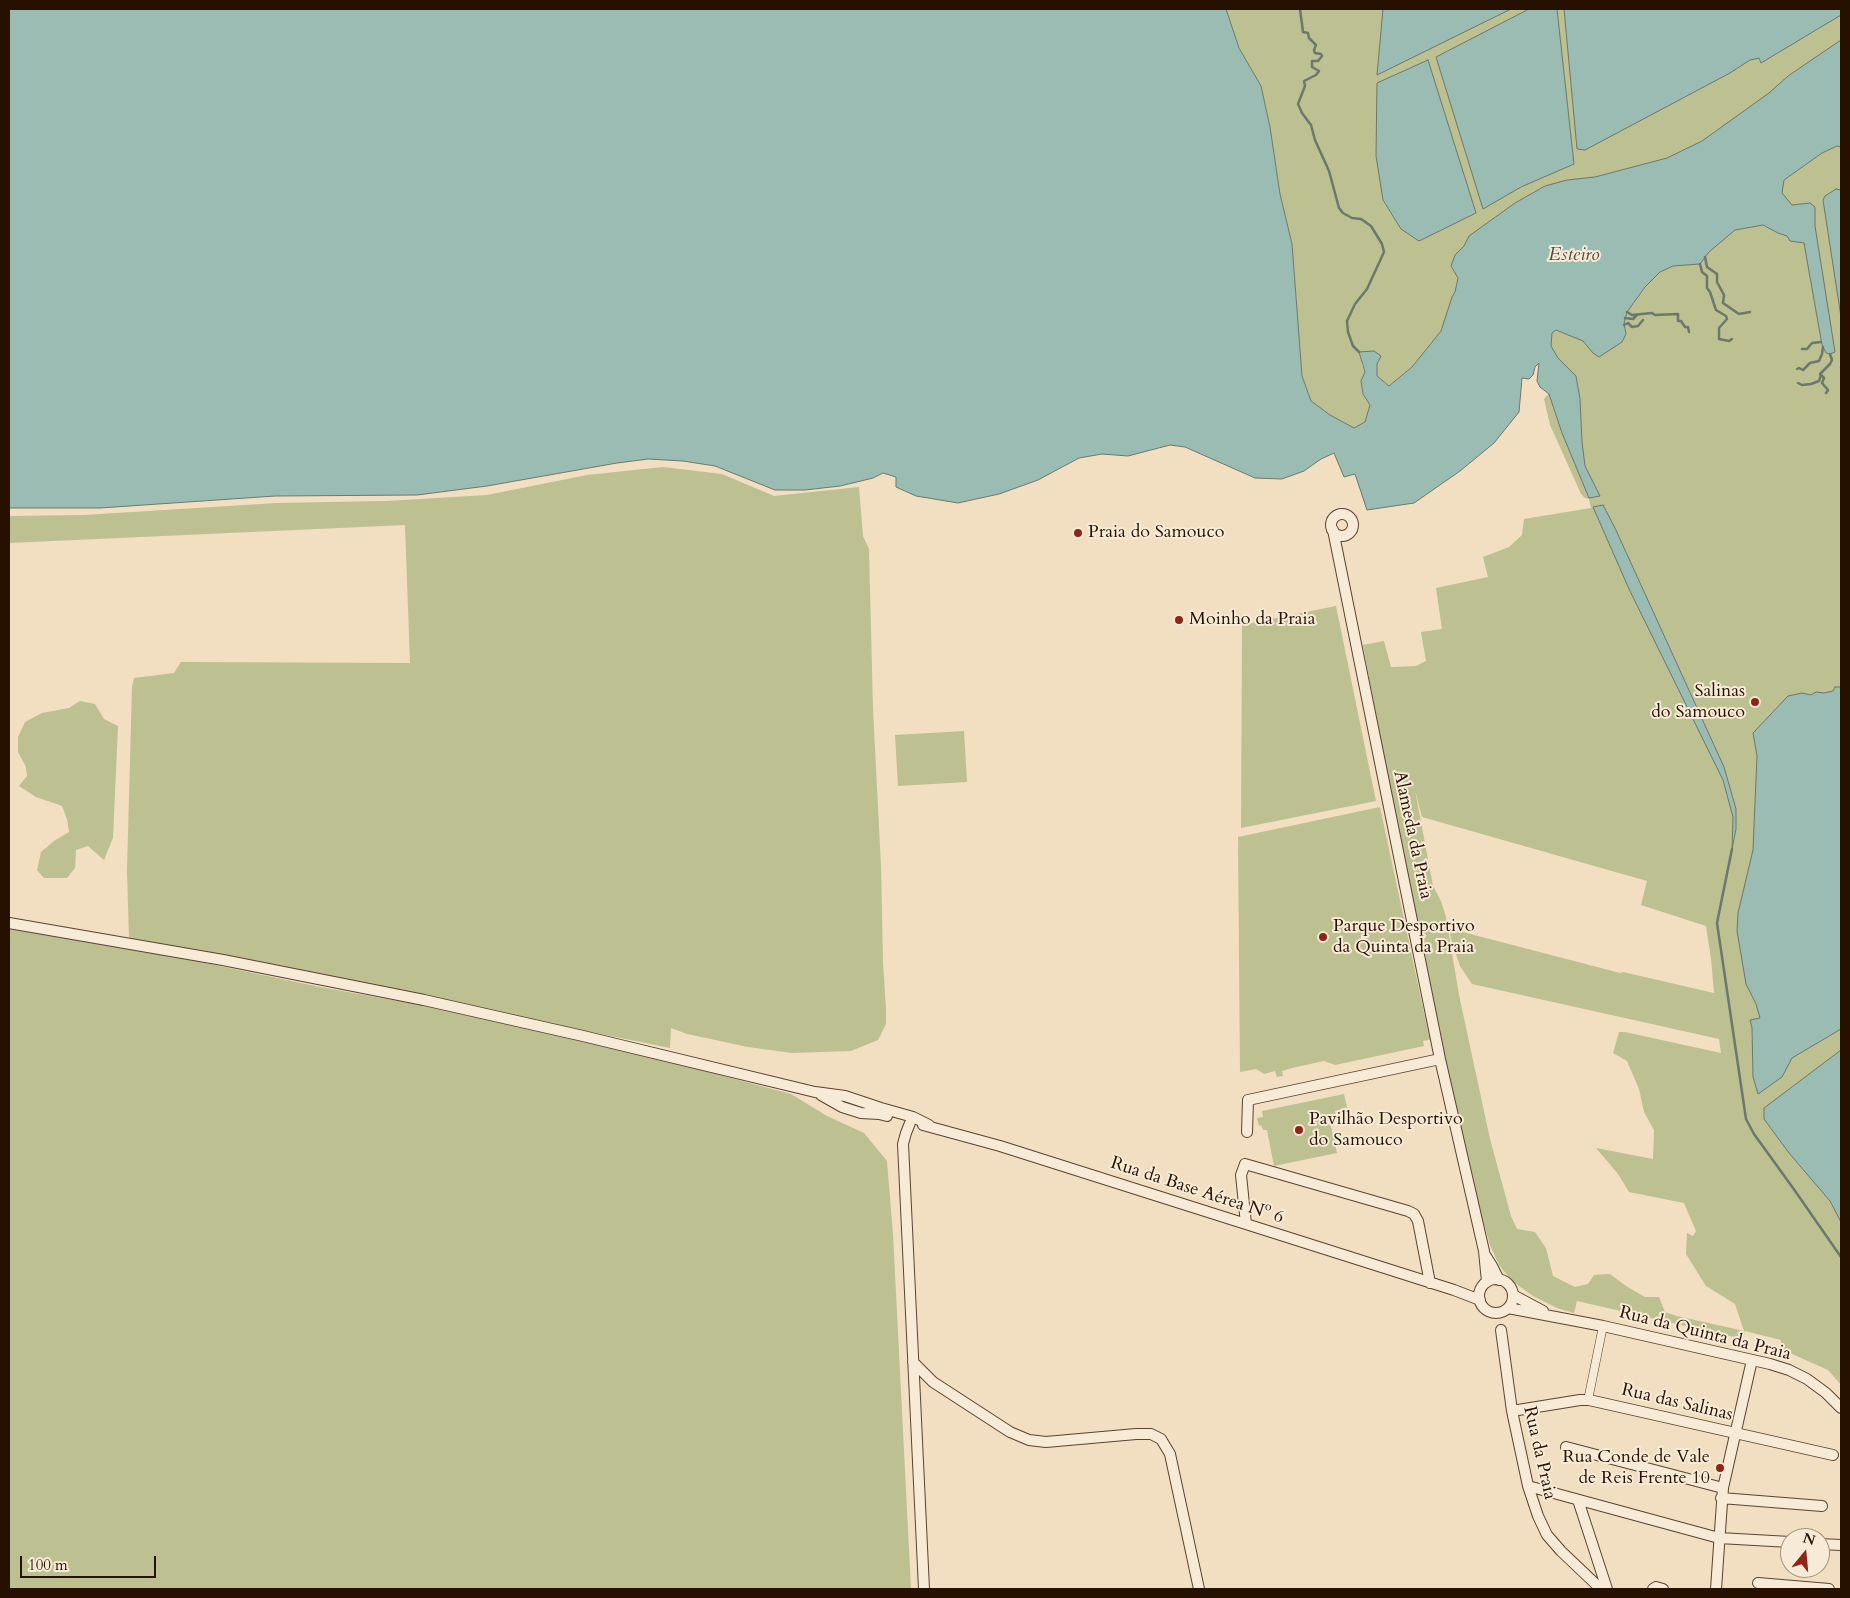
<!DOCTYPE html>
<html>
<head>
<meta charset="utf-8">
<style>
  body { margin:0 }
  #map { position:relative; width:1850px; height:1598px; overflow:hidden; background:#f2dec0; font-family:Cardo,serif }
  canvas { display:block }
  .frame { position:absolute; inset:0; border:10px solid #261100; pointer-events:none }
  .north { position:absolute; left:1780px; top:1528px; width:50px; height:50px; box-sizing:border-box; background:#f7ead6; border:1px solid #a39380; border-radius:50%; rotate:17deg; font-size:14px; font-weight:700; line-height:20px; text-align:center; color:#261100 }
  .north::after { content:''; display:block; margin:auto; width:18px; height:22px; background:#8f2418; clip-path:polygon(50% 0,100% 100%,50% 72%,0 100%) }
  .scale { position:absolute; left:20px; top:1556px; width:136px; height:22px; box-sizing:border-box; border:2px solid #261100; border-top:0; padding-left:6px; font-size:15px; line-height:18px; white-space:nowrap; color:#261100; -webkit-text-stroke:4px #f7ead6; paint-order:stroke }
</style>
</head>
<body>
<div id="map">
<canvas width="1850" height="1598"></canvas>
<div class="frame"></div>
<div class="north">N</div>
<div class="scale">100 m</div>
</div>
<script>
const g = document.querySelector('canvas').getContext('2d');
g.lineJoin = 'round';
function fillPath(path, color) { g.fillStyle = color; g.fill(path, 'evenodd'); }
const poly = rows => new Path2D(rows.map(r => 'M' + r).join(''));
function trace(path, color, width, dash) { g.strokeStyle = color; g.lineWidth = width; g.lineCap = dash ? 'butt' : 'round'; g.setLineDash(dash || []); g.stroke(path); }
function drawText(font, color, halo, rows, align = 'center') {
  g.font = font + ' Cardo,serif'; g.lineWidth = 4; g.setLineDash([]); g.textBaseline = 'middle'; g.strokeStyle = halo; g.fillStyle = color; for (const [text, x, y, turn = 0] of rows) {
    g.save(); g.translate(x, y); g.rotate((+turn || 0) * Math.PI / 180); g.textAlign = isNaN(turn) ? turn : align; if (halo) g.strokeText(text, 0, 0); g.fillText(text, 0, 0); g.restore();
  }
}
const green = poly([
  [1226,9,1841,9,1841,1385,1828,1370,1781,1349,1781,1340,1745,1331,1743,1339,1577,1301,1574,1313,1557,1308,1533,1296,1512,1281,1499,1265,1490,1245,1479,1207,1419,947,1363,645,1384,641,1391,667,1416,666,1426,661,1421,632,1442,629,1436,588,1488,577,1483,557,1509,547,1522,535,1524,519,1591,508,1589,499,1585,498,1581,494,1550,425,1544,399,1549,393,1540,387,1537,381,1539,363,1535,367,1533,375,1529,379,1441,331,1412,367,1389,386,1377,376,1377,364,1361,363,1365,372,1361,381,1363,394,1370,405,1365,422,1354,428,1330,415,1311,401,1302,376,1292,244,1280,194,1270,127,1261,86,1239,48],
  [1415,790,1422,817,1647,881,1641,905,1706,926,1711,959,1714,993,1623,972,1620,973,1455,930,1450,932,1451,939,1460,966,1472,984,1719,1039,1721,1053,1625,1032,1619,1032,1613,1053,1627,1061,1639,1089,1644,1112,1654,1130,1653,1159,1596,1148,1618,1174,1629,1192,1684,1203,1696,1231,1693,1236,1687,1233,1686,1254,1706,1286,1735,1304,1744,1331,1677,1316,1665,1312,1659,1297,1645,1297,1626,1286,1610,1274,1594,1275,1588,1284,1575,1287,1553,1276,1546,1248,1535,1232,1517,1229,1511,1216,1490,1139,1459,995,1446,917,1441,901,1433,886],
  [663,467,722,474,774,496,859,487,863,536,869,549,873,709,881,866,883,962,886,1010,886,1024,878,1040,851,1051,792,1053,748,1047,687,1034,671,1028,670,1048,129,938,127,871,132,687,134,678,174,673,181,662,410,663,405,525,9,543,9,516,84,515,277,503,386,501,487,495,587,475],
  [1336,606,1376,801,1241,828,1242,625],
  [80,701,95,704,104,719,118,726,113,838,104,860,88,846,76,850,75,868,67,878,44,878,37,870,41,852,54,841,69,832,67,819,62,806,36,797,19,786,27,776,26,767,18,752,18,737,25,722,42,713,69,708],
  [964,731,967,782,898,786,895,735],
  [1380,807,1429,1036,1433,1039,1423,1041,1424,1046,1335,1065,1324,1061,1292,1068,1282,1071,1283,1076,1277,1077,1275,1071,1264,1074,1256,1069,1240,1072,1238,837],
  [9,927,124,946,320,987,459,1012,652,1057,791,1094,827,1116,864,1133,887,1161,893,1234,911,1589,9,1589],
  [1344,1094,1347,1108,1335,1111,1336,1116,1329,1118,1337,1153,1274,1166,1267,1130,1263,1130,1261,1125,1259,1126,1257,1118,1263,1117,1262,1111]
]);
const water = poly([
  [9,9,1226,9,1239,48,1261,86,1270,127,1280,194,1292,244,1302,376,1311,401,1330,415,1354,428,1365,422,1370,405,1363,394,1361,381,1365,372,1359,352,1374,351,1381,356,1377,364,1377,376,1389,386,1412,367,1441,331,1452,297,1455,292,1458,278,1451,266,1455,255,1464,246,1469,236,1515,203,1545,186,1567,180,1595,177,1667,158,1702,141,1769,93,1788,76,1841,40,1841,147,1837,146,1822,153,1784,180,1782,193,1792,205,1810,203,1815,207,1815,226,1835,352,1830,354,1826,353,1822,345,1804,243,1790,241,1787,236,1778,233,1763,225,1735,230,1709,252,1700,264,1673,266,1660,272,1645,287,1627,312,1624,323,1626,334,1622,342,1599,357,1593,353,1583,341,1556,330,1552,333,1551,346,1558,358,1576,376,1580,399,1582,442,1585,466,1600,496,1589,498,1562,433,1549,394,1540,387,1537,381,1539,363,1535,367,1533,375,1529,379,1522,378,1519,412,1494,443,1460,471,1414,503,1367,510,1355,474,1344,477,1334,453,1321,459,1304,471,1282,479,1255,478,1185,447,1170,445,1128,456,1102,454,1079,458,1038,480,999,494,958,503,916,496,896,487,896,477,883,473,873,478,840,486,805,490,775,490,715,466,683,461,648,459,617,463,487,486,417,495,275,496,100,508,9,508,9,9],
  [1383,9,1511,9,1377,75,1383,9],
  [1529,9,1557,9,1574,164,1521,187,1483,209,1436,57,1529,9],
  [1564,9,1841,9,1841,15,1761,63,1759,58,1750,60,1730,73,1585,150,1577,149,1564,9],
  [1428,60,1476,213,1419,241,1401,229,1383,200,1376,156,1377,83,1428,60],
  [1836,189,1841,190,1841,317,1823,200,1825,196,1836,189],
  [1603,505,1615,528,1724,767,1736,809,1736,829,1732,849,1733,817,1723,780,1629,589,1593,507,1603,505],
  [1835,687,1841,687,1841,1029,1792,1058,1782,1077,1758,1094,1753,1077,1752,1028,1750,1020,1760,1018,1756,1004,1746,984,1737,931,1738,913,1753,850,1757,756,1753,733,1788,696,1802,693,1811,695,1816,692,1824,693,1833,691,1835,687],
  [1841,1050,1841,1222,1830,1201,1789,1153,1764,1119,1764,1108,1841,1050]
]);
const stream = poly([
  [1300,9,1303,32,1308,33,1309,38,1316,45,1314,50,1315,53,1321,54,1322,56,1318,61,1312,61,1312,67,1319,71,1316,75,1304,81,1305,86,1298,104,1302,113,1311,125,1315,140,1329,171,1339,208,1343,213,1352,218,1361,219,1371,226,1382,244,1384,252,1367,289,1355,304,1347,321,1348,332,1353,346,1359,352],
  [1705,257,1707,267,1717,274,1717,282,1724,295,1723,303,1739,314,1750,312],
  [1700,264,1702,272,1707,276,1707,288,1710,292,1716,310,1726,316,1727,319,1719,328,1719,339,1729,341,1732,339],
  [1627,312,1632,315,1652,313,1655,315,1678,314,1678,321,1681,321,1685,327,1688,327,1689,332],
  [1625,318,1633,319,1637,315],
  [1624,325,1628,323,1632,327,1638,326,1643,320],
  [1802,349,1807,349,1812,343,1821,342],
  [1797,369,1799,368,1803,370,1810,363,1819,361,1822,354,1823,347],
  [1798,383,1802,385,1811,384,1819,381,1821,375],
  [1826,393,1828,390,1822,383,1824,378,1820,374,1830,364,1832,360,1830,354],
  [1732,849,1717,923,1746,1119,1754,1134,1793,1188,1841,1257]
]);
const pedestrian = poly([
  [1588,1400,1603,1326]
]);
const minor = poly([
  '1331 525a11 11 0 1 1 22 0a11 11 0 1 1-22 0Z',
  [1333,530,1440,1059,1484,1251,1487,1282],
  [9,923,223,960,424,1000,583,1036,815,1092,845,1096,881,1108,913,1117,929,1125],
  [821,1095,842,1107,861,1113,879,1114,887,1116],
  [910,1123,906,1133,903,1144,924,1589],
  [923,1125,1000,1146,1454,1290,1480,1300],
  [1247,1132,1248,1100,1440,1059],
  [1246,1224,1241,1175,1245,1164,1408,1211,1414,1214,1418,1221,1430,1283],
  [1485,1255,1492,1266,1499,1280],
  '1479 1296a17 17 0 1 1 34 0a17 17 0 1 1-34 0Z',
  [1513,1295,1543,1311],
  [1508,1308,1603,1326,1770,1364,1789,1370,1807,1379,1826,1393,1841,1408],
  [1501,1330,1512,1411,1528,1486,1538,1516,1547,1535,1561,1551,1601,1589],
  [913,1362,933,1382,1010,1432,1029,1440,1046,1442,1136,1434,1151,1434,1161,1439,1170,1454,1199,1589],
  [1512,1411,1580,1400,1589,1400,1833,1455],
  [1566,1447,1723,1488],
  [1528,1486,1719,1538,1790,1542],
  [1721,1498,1822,1506],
  [1578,1500,1607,1589],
  [1820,1544,1841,1545],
  [1758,1583,1829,1589],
  [1653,1589,1656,1587,1663,1589],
  [1716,1589,1723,1488,1752,1360]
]);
const markers = [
  [1078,533,5,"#8f2418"],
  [1179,620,5,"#8f2418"],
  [1755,702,5,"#8f2418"],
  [1323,937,5,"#8f2418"],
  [1299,1130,5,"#8f2418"],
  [1720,1468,5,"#8f2418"]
];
const poiNames = [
  ["Praia do Samouco",1088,533],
  ["Moinho da Praia",1189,620],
  ["Salinas",1745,692,"right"],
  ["do Samouco",1745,713,"right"],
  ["Parque Desportivo",1333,927],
  ["da Quinta da Praia",1333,948],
  ["Pavilhão Desportivo",1309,1120],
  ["do Samouco",1309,1141],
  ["Rua Conde de Vale",1710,1458,"right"],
  ["de Reis Frente 10",1710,1479,"right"]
];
const streetNames = [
  ["Alameda da Praia",1412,835,78],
  ["Rua da Base Aérea Nº 6",1197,1191,18],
  ["Rua da Quinta da Praia",1705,1334,14],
  ["Rua das Salinas",1677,1403,13],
  ["Rua da Praia",1539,1453,77]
];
const waterNames = [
  ["Esteiro",1574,256]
];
fillPath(green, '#bdc091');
fillPath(water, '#9bbcb3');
trace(water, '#6c786b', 1);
trace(stream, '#6c786b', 2.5);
trace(pedestrian, '#594430', 9);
trace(minor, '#594430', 12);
trace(pedestrian, '#f7ead6', 8);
trace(minor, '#f7ead6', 10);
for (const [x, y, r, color] of markers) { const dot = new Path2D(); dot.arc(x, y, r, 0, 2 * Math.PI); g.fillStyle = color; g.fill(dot); trace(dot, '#f7ead6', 2); }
drawText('18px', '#261100', '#f7ead6', poiNames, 'left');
drawText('18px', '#261100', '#f7ead6', streetNames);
drawText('italic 19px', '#4f4d3f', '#f7ead6', waterNames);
</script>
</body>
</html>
